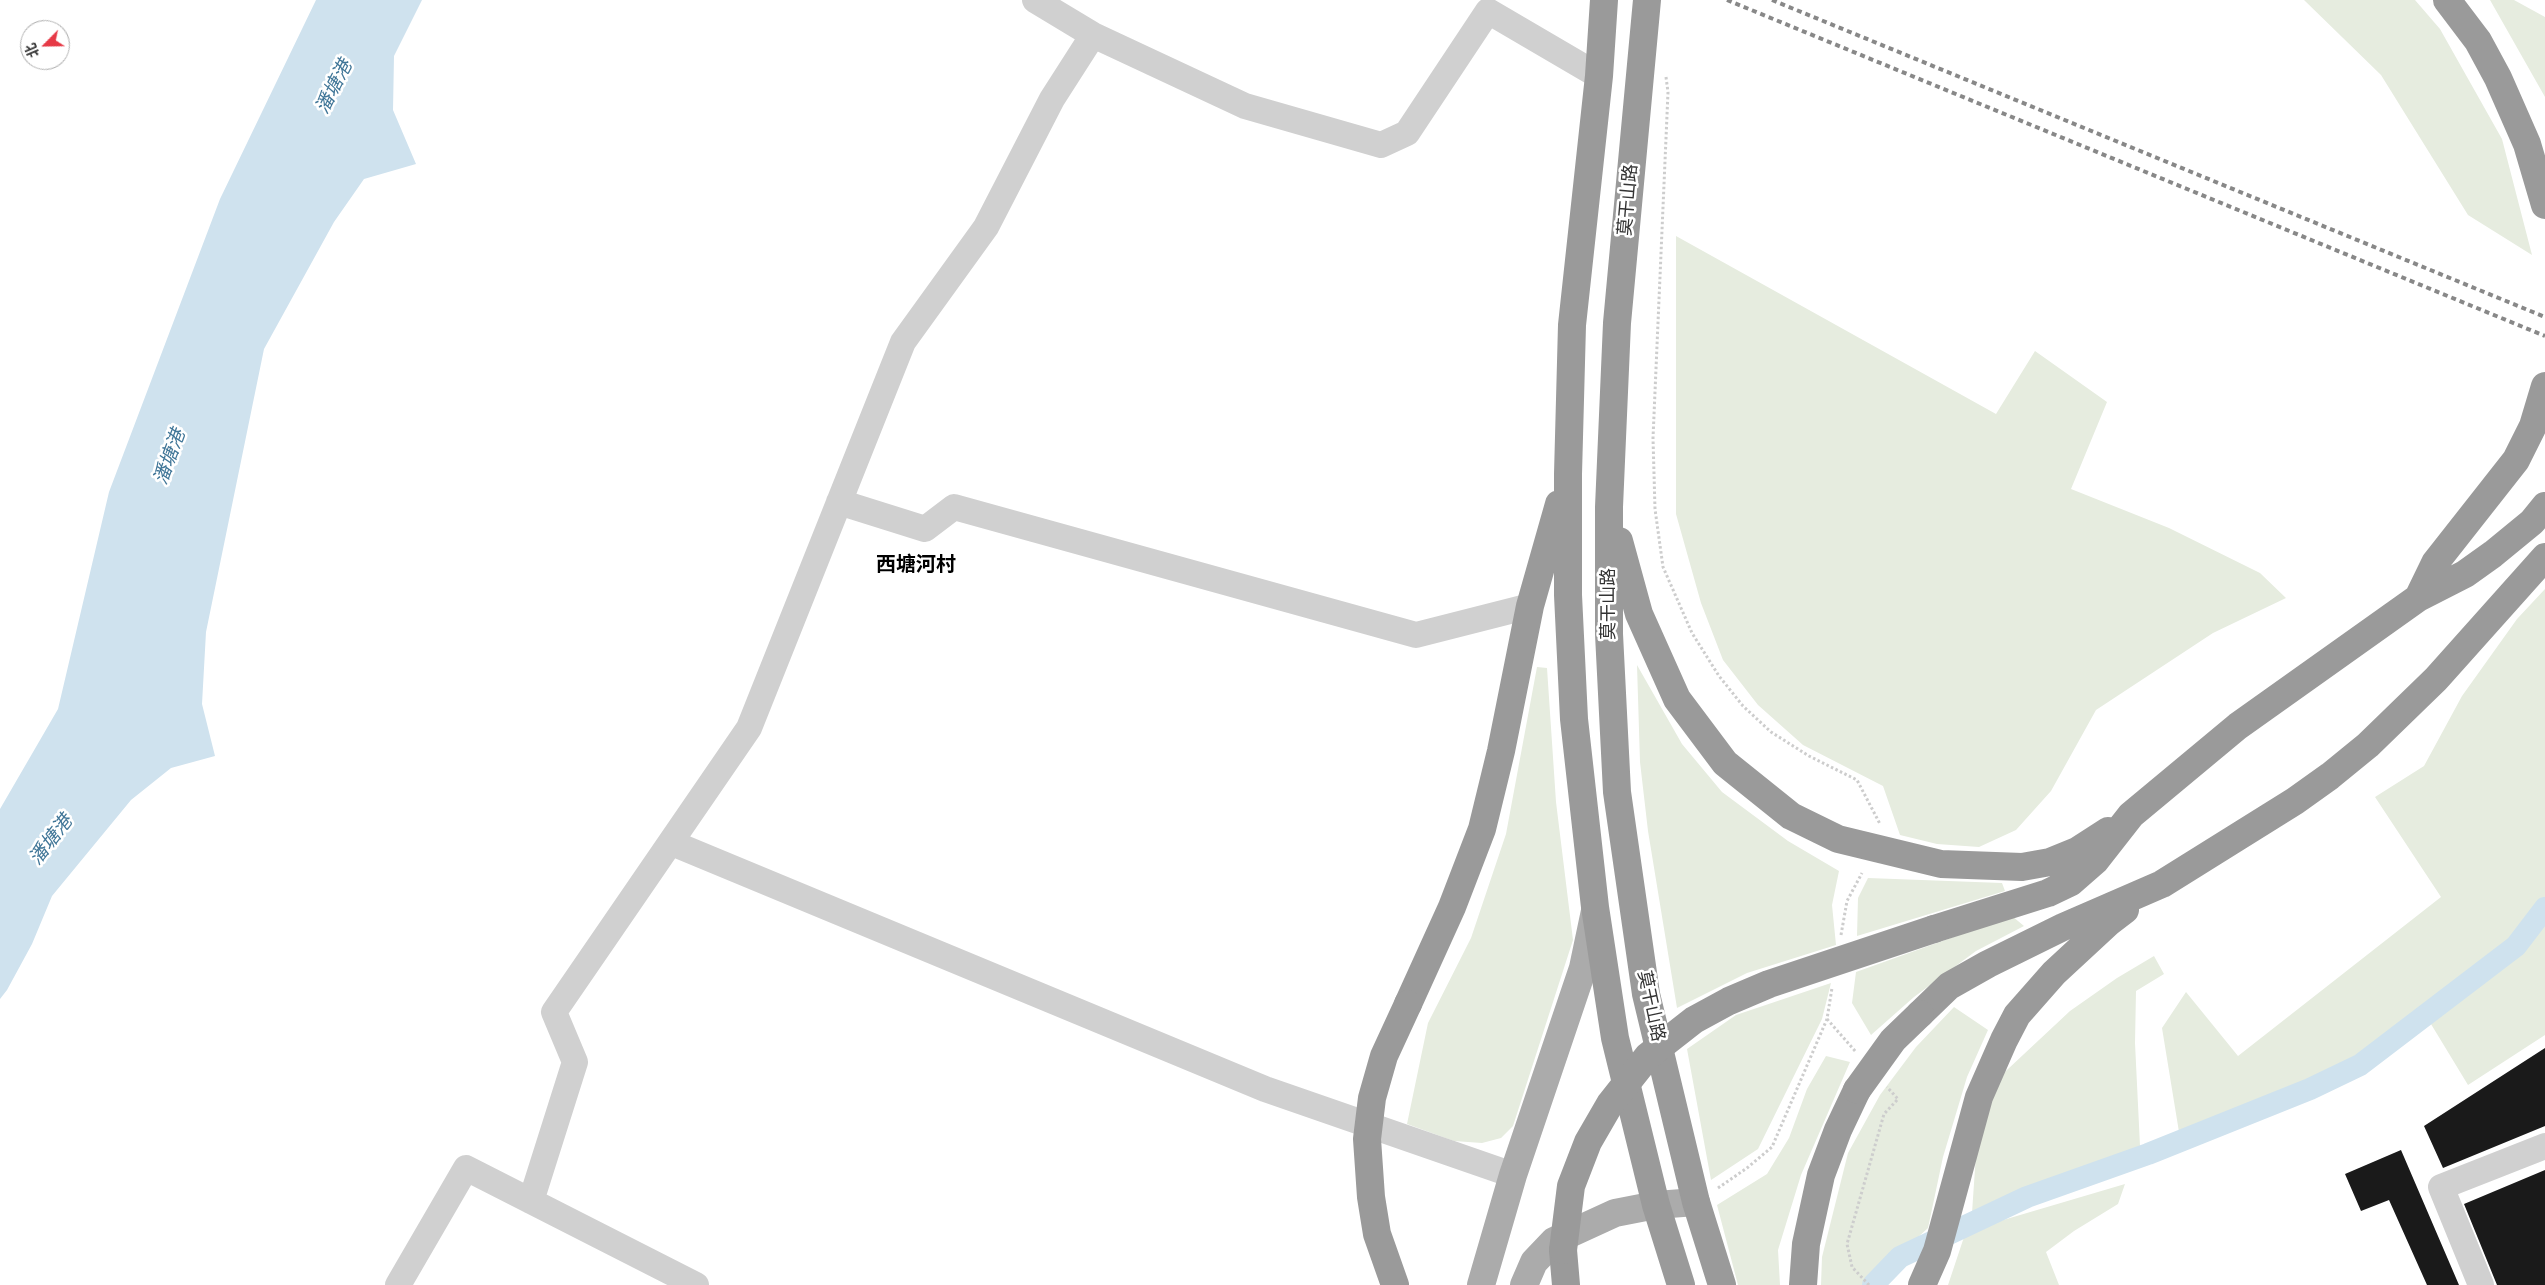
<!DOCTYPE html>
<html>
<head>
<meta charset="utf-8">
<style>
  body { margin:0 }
  #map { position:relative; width:2545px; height:1285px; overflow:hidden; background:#fff; font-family:Quicksand,"Noto Sans SC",sans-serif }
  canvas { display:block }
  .north { position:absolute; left:20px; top:20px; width:50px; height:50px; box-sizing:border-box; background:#fff; border:1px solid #adadad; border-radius:50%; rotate:247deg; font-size:14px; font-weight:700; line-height:20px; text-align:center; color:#333 }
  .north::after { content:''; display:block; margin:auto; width:18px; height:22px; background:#e63946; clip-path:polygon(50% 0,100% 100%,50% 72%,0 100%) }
</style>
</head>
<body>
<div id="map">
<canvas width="2545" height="1285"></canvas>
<div class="north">北</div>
</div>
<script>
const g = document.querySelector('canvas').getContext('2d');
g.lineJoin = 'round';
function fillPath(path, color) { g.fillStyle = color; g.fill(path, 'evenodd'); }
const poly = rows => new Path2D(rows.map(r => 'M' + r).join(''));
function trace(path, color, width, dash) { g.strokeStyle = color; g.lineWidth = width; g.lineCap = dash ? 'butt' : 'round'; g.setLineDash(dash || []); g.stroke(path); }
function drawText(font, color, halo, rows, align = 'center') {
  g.font = font + ' Quicksand,"Noto Sans SC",sans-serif'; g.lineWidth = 5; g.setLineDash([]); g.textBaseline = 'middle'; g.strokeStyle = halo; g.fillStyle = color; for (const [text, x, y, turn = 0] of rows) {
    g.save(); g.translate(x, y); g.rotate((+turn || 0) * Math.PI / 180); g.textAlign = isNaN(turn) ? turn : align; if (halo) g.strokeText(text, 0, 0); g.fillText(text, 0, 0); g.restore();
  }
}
const green = poly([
  [2304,0,2415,0,2440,29,2502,139,2532,255,2468,215,2381,75],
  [2490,0,2514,0,2545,17,2545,97],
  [1676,236,1996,414,2035,351,2107,402,2071,489,2169,528,2260,573,2286,598,2213,633,2096,710,2051,791,2016,830,1979,847,1937,844,1900,835,1883,786,1803,745,1758,705,1723,660,1701,603,1676,514],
  [2545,589,2545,1035,2468,1085,2420,1006,2370,1049,2265,1100,2179,1132,2162,1028,2186,992,2238,1056,2441,897,2375,797,2424,766,2462,696,2517,619],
  [1637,665,1682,744,1722,792,1788,841,1839,871,1832,905,1836,945,1747,973,1677,1008,1648,831,1640,762],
  [1537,667,1547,668,1556,802,1573,940,1513,1126,1501,1138,1482,1143,1454,1141,1407,1124,1428,1023,1471,938,1506,834],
  [1868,878,2002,883,2005,891,1857,936,1858,898],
  [2012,916,2024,926,1976,951,1914,997,1871,1035,1852,1003,1856,972],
  [2154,956,2164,974,2136,991,2135,1043,2140,1146,1972,1213,1977,1139,1993,1083,2070,1011,2117,978],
  [1831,983,1822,1019,1758,1149,1711,1180,1687,1049,1736,1015],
  [1954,1007,1988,1030,1967,1077,1943,1157,1928,1228,1866,1285,1821,1285,1822,1257,1848,1153,1880,1095,1916,1047],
  [1826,1056,1850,1062,1801,1175,1778,1250,1780,1285,1738,1285,1717,1205,1767,1174,1789,1138,1807,1089],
  [2125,1184,2118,1204,2074,1231,2046,1252,2059,1285,1948,1285,1966,1231]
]);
const water = poly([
  [316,0,422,0,394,56,393,110,416,164,364,179,334,222,264,349,206,632,202,704,215,756,171,768,131,800,52,896,32,944,7,990,0,999,0,809,58,709,109,492,220,199]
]);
const canal = poly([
  [1873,1285,1900,1257,2027,1197,2148,1154,2310,1089,2360,1065,2516,946,2545,908]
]);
const building = poly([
  [2545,1048,2545,1126,2443,1168,2424,1126],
  [2401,1150,2459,1285,2427,1285,2389,1200,2361,1211,2345,1174],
  [2545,1170,2545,1285,2497,1285,2464,1204]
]);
const path = poly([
  [1666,77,1668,92,1653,438,1655,509,1663,567,1692,633,1719,676,1743,706,1771,732,1809,756,1857,780,1880,824],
  [1841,935,1847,901,1862,873],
  [1827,1019,1856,1052],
  [1718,1188,1747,1168,1772,1147,1827,1019,1832,988],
  [1869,1285,1852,1267,1847,1244,1884,1114,1898,1099,1887,1087]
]);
const minor = poly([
  [1035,0,1093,35,1245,106,1381,145,1407,133,1488,11,1599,76],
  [839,502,925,529,954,507,1416,635,1530,606],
  [672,843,1265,1089,1513,1175],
  [531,1201,575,1062,554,1012,749,728,903,342,986,227,1052,99,1093,35],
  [398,1285,466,1168,696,1285],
  [2481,1285,2441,1187,2545,1146]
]);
const major = poly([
  [1481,1285,1513,1175,1583,968,1595,911],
  [1524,1285,1534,1262,1554,1241,1615,1213,1656,1205,1696,1202]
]);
const highway = poly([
  [1604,0,1599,76,1572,325,1568,474,1568,595,1574,719,1595,907,1615,1038,1656,1205,1681,1285],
  [1647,0,1617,323,1609,507,1609,634,1617,792,1646,994,1696,1202,1722,1285],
  [2447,0,2478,41,2498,78,2527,144,2545,205],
  [1619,541,1639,614,1677,699,1725,763,1791,816,1838,839,1941,864,2022,867,2050,862,2077,851,2108,831],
  [2418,598,2465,574,2493,554,2532,522,2545,506],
  [1934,929,2048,893,2071,882,2095,861,2131,815,2238,726,2418,598,2435,563,2516,460,2533,426,2545,386],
  [1408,1004,1452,907,1482,829,1501,751,1530,606,1559,504],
  [1920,1014,1949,986,1988,964,2063,927,2162,884,2295,801,2330,776,2368,745,2436,679,2545,557],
  [1563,1250,1566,1285],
  [1803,1285,1806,1244,1821,1175,1838,1130,1857,1090],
  [1922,1285,1937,1251,1979,1097,2004,1040,2017,1015,2054,973,2108,923,2125,910]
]);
const rail = poly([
  [1727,0,2545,336],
  [1772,0,2545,317]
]);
const highwayBridge = poly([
  [1857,1090,1893,1040,1920,1014],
  [1563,1250,1571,1186,1588,1142,1610,1104,1648,1056,1694,1020,1729,1001,1769,984,1934,929],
  [1395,1285,1377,1234,1371,1197,1367,1139,1372,1098,1384,1056,1408,1004]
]);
const streetNames = [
  ["莫干山路",1628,200,-85],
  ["莫干山路",1609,604,-90],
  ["莫干山路",1651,1006,78]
];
const waterNames = [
  ["潘塘港",334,87,-63],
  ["潘塘港",170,457,-70],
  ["潘塘港",51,840,-52]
];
const quarterNames = [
  ["西塘河村",916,565]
];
fillPath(green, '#e6ecdf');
fillPath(water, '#cfe2ee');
trace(canal, '#cfe2ee', 22);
fillPath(building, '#1a1a1a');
trace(path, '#cdcdcd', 3, [2.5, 2.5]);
trace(minor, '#d0d0d0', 26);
trace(major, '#ababab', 28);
trace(highway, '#9a9a9a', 28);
trace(rail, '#888', 4, [5, 4]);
trace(highwayBridge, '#9a9a9a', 28);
drawText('18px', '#333', '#fff', streetNames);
drawText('italic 19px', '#3f7597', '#fff', waterNames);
drawText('bold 20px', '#000', '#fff', quarterNames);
</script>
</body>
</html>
